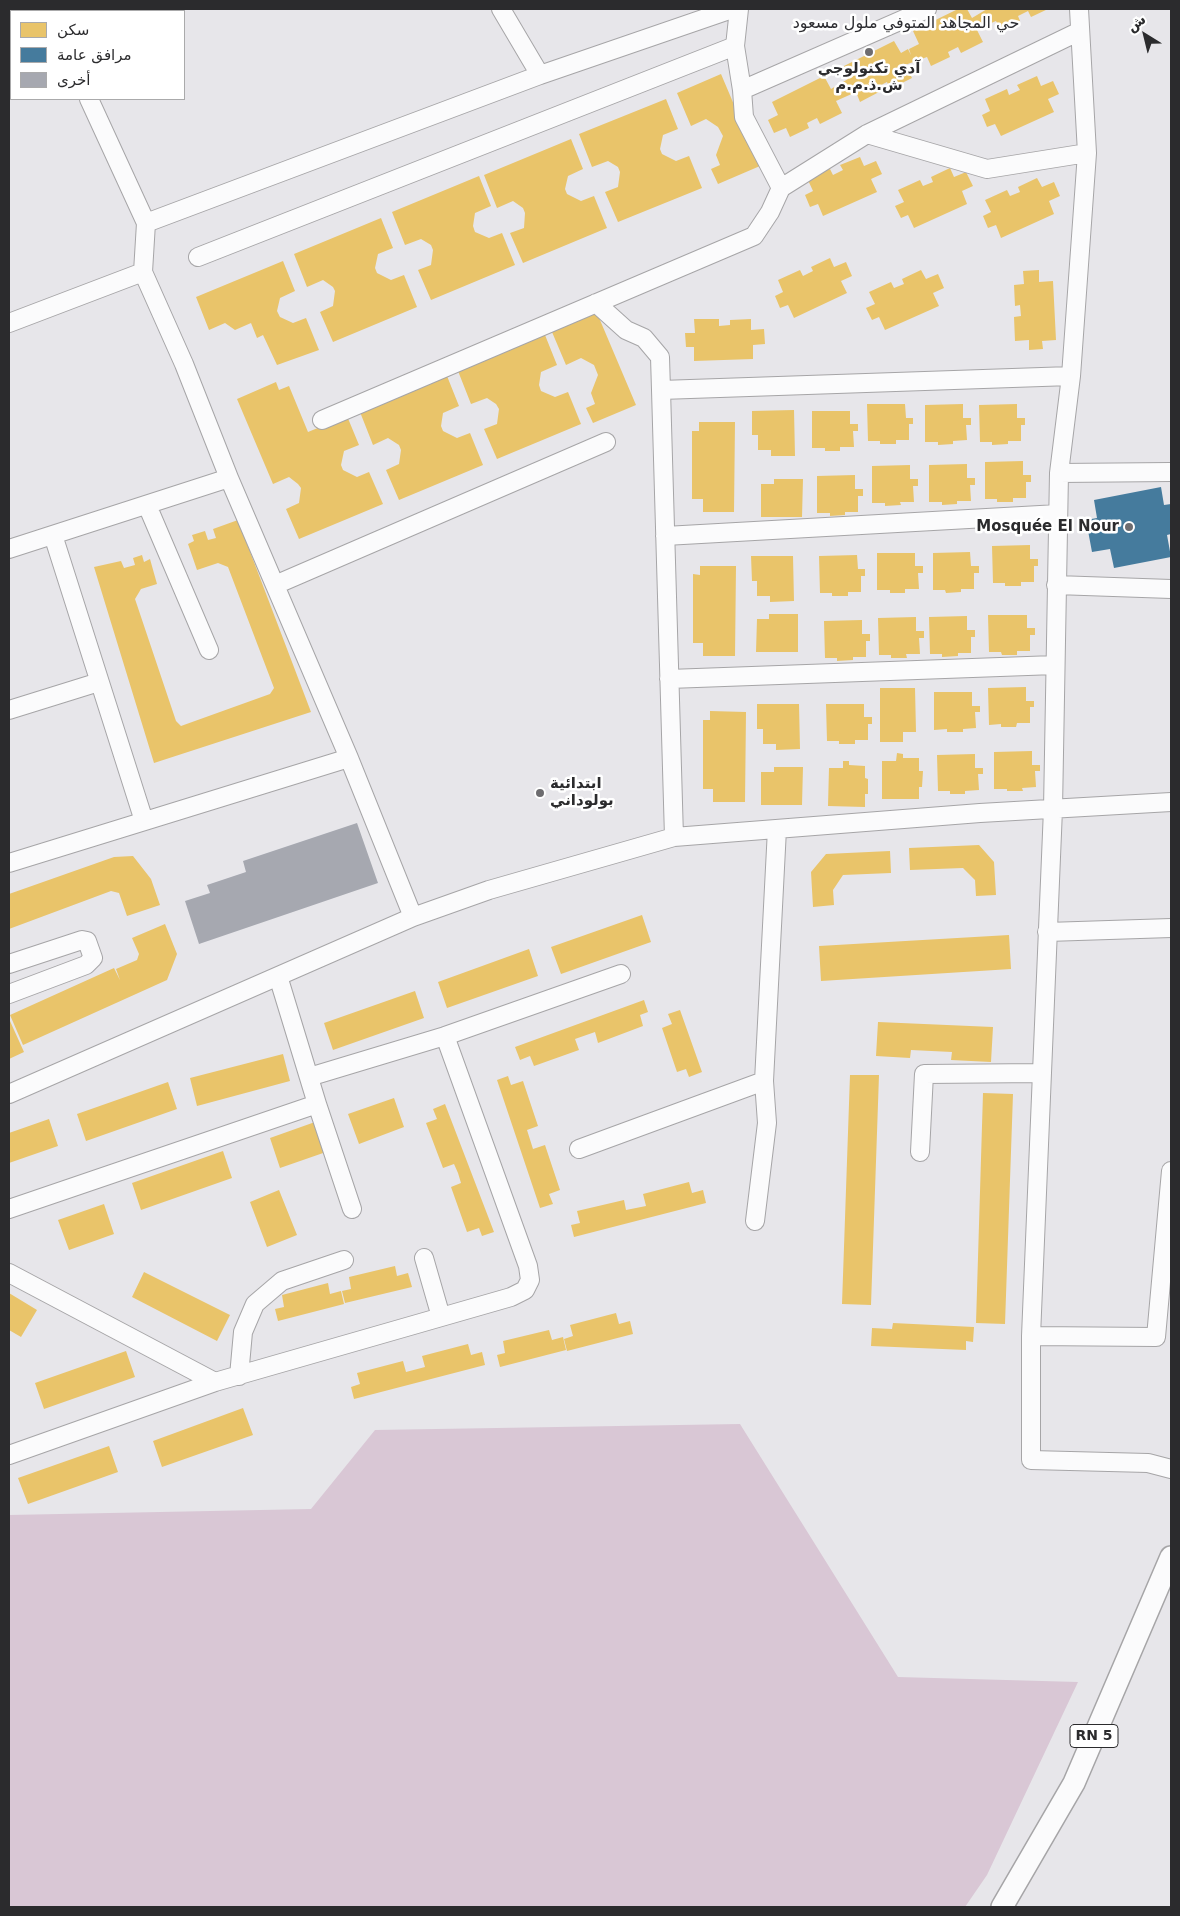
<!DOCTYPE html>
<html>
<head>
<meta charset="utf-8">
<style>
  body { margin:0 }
  #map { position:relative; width:1180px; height:1916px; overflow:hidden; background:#e7e6ea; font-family:"DejaVu Sans",Vazirmatn,sans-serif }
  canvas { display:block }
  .frame { position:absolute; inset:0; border:10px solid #2b2b2d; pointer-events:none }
  .legend { position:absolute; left:10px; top:10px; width:175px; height:90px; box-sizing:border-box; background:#fff; border:1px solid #aaaaab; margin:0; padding:6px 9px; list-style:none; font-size:15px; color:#2b2b2d }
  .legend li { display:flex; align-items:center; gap:10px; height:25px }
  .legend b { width:25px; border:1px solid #aaaaab }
  .north { position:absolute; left:1120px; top:10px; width:50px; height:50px; -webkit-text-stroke:4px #fff; paint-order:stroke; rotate:324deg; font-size:14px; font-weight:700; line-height:20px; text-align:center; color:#2b2b2d }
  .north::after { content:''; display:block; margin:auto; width:18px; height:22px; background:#2b2b2d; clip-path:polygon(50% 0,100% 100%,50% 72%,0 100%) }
</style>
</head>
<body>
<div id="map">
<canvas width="1180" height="1916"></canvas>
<div class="frame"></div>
<ul class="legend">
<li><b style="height:14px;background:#e9c46a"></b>سكن</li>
<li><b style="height:14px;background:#457b9d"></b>مرافق عامة</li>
<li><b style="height:14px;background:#a6a8b0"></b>أخرى</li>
</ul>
<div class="north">ش</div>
</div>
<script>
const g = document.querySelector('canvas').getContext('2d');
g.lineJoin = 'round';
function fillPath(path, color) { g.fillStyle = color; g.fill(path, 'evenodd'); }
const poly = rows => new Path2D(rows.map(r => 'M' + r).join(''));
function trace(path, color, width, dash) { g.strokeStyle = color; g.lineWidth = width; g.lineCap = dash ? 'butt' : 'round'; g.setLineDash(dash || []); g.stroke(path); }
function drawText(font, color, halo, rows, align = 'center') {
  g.font = font + ' "DejaVu Sans",Vazirmatn,sans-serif'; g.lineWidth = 5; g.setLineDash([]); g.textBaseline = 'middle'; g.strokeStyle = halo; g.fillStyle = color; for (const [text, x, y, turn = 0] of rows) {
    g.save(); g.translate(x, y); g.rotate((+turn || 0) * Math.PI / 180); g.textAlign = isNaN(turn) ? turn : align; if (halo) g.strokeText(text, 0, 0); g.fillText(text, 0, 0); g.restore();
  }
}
const forest = poly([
  [740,1424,898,1677,1078,1682,987,1875,965,1907,9,1907,9,1515,311,1509,375,1430]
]);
const homes = poly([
  [958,9,967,9,972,18,987,9,1048,9,1031,17,1028,11,1018,16,1020,21,1001,30,996,21,984,26,977,30,983,42,961,53,958,47,948,52,950,57,931,66,927,57,905,65,912,78,890,89,887,82,877,87,879,92,860,102,856,92,836,101,842,113,820,124,817,118,807,123,809,128,790,137,786,128,774,133,768,120,778,115,772,102,824,76,831,89,848,79,842,67,894,41,901,53,908,49,911,55,909,49,919,44,913,31],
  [721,74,760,166,718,184,711,169,720,165,716,155,723,136,718,127,706,119,691,126,677,93],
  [1037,76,1041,86,1053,81,1059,94,1048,99,1054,112,1001,136,995,124,987,127,982,115,990,111,985,99,1007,89,1009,95,1020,90,1017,85],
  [666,99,678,129,663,135,660,149,662,154,676,161,689,156,702,188,618,222,605,192,618,187,620,172,618,167,608,161,592,167,579,134],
  [571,139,583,169,568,176,565,189,567,194,581,201,594,196,607,228,523,263,510,233,524,228,525,213,523,208,513,201,497,208,484,175],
  [860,157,864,166,876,161,882,174,871,179,877,192,823,216,818,204,810,207,805,195,813,191,807,178,830,169,833,175,843,170,840,165],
  [950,168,954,177,966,172,973,186,962,191,967,204,914,228,908,215,901,218,895,206,904,202,898,190,920,180,923,186,933,182,931,177],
  [479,176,491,206,475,213,473,226,475,232,489,238,502,233,515,265,431,300,418,270,431,265,433,250,431,245,421,239,405,245,392,212],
  [1037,178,1042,187,1054,182,1060,196,1049,201,1054,214,1001,238,996,225,988,228,983,216,991,212,985,200,1007,190,1010,196,1020,192,1018,187],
  [381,218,393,248,378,254,375,268,377,273,391,280,404,275,417,307,333,342,320,312,333,306,335,291,333,287,323,280,307,287,294,254],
  [830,258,834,267,846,262,852,276,841,281,847,293,794,318,788,305,780,308,775,296,783,292,778,280,800,270,803,276,813,271,811,267],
  [283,261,295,291,280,298,277,311,280,317,293,323,306,318,319,350,277,365,263,335,257,338,251,323,235,330,225,323,209,330,196,297],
  [921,270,926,279,938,274,944,288,933,293,939,306,885,330,879,317,872,320,866,308,875,304,869,292,891,282,894,288,904,284,902,279],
  [1039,270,1039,282,1053,281,1056,340,1042,341,1043,349,1029,350,1029,340,1015,341,1014,317,1021,316,1020,305,1015,306,1014,285,1024,284,1023,271],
  [597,313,636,405,593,423,586,408,595,404,591,393,598,375,594,365,581,358,566,365,552,332],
  [694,319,719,319,719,326,730,325,730,320,751,319,751,330,764,329,765,344,753,345,753,359,694,361,694,347,686,347,685,333,695,333],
  [545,335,557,365,541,372,539,385,541,391,555,397,568,392,581,424,497,459,484,429,497,424,499,409,496,404,487,398,471,404,458,371],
  [447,376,459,406,443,413,441,426,443,431,457,438,470,433,483,465,399,500,386,470,399,464,401,450,399,445,388,438,373,445,360,412],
  [276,382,279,390,289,386,308,432,347,416,359,445,344,451,341,465,343,470,357,477,369,472,383,504,299,539,286,509,299,503,301,488,298,484,289,477,273,484,237,399],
  [867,404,905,404,906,418,913,418,913,424,909,424,909,440,896,440,896,444,880,444,880,441,868,441],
  [963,404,963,418,971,418,971,425,966,425,967,440,953,441,953,444,938,445,938,442,925,442,925,405],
  [1017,404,1017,418,1025,418,1025,425,1021,425,1021,441,1008,441,1008,444,992,445,992,442,980,442,979,405],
  [794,410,795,456,771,456,771,450,758,450,758,435,752,435,752,411],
  [812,411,850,411,850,424,858,424,858,431,853,431,854,447,840,447,840,451,825,451,825,448,812,448],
  [699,422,735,422,734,512,703,512,703,499,692,499,692,431,699,431],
  [1023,461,1023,475,1031,475,1031,482,1026,482,1026,498,1013,498,1013,502,997,502,997,499,985,499,985,462],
  [967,464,967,478,975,478,975,485,970,485,971,501,957,501,957,504,942,505,942,502,929,502,929,465],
  [910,465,910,479,918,479,918,486,913,486,914,502,900,502,901,505,885,506,885,503,872,503,872,466],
  [855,475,855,489,863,489,863,496,858,496,858,512,845,512,845,515,830,516,830,513,817,513,817,476],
  [774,479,803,479,802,517,761,517,761,484,774,484],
  [238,520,311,712,154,763,94,567,121,561,124,568,135,565,133,558,142,555,144,562,150,559,157,584,141,589,135,599,176,721,181,726,270,694,274,688,228,567,218,563,197,570,188,544,194,541,192,535,205,531,208,540,216,538,213,529],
  [1030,545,1030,559,1038,559,1038,566,1034,566,1034,582,1021,582,1021,586,1005,586,1005,583,993,583,992,546],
  [970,552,971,566,979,566,979,573,974,573,974,589,961,589,961,592,946,593,945,590,933,590,933,553],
  [877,553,915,553,915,566,923,566,923,573,918,573,919,589,905,589,905,593,890,593,890,590,877,590],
  [857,555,858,569,865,569,865,576,861,576,861,592,848,592,848,596,832,596,832,593,820,593,819,556],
  [751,556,793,556,794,601,770,602,770,596,757,596,757,581,752,581],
  [700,566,736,566,735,656,703,656,703,643,693,643,693,574,700,575],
  [769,614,798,614,798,652,756,652,757,619,769,619],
  [988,615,1027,615,1027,628,1035,628,1035,635,1030,635,1030,651,1017,651,1017,655,1002,655,1001,652,989,652],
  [967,616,967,630,975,630,975,637,971,637,971,653,958,653,958,656,942,657,942,654,930,654,929,617],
  [916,617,916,631,924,631,924,638,919,638,920,654,906,654,907,658,891,658,891,655,879,655,878,618],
  [862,620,862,634,870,634,870,641,866,641,866,657,853,657,853,660,837,661,837,658,825,658,824,621],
  [1026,687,1026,701,1034,701,1034,707,1030,707,1030,723,1017,723,1016,727,1001,727,1001,724,989,725,988,688],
  [880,688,915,688,916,732,903,732,903,742,880,742],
  [934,692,972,692,972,706,980,706,980,712,975,712,976,728,963,729,963,732,947,732,947,729,934,730],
  [757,704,799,704,800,749,776,750,776,744,763,744,763,729,757,729],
  [826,704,864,704,864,717,872,717,872,724,868,724,868,740,855,740,855,744,839,744,839,741,827,741],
  [710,711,746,712,745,802,713,802,713,789,703,789,703,720,710,720],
  [1032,751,1032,765,1040,765,1040,771,1035,771,1036,787,1022,788,1023,791,1007,791,1007,789,994,789,994,752],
  [897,753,903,754,903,758,919,758,919,771,923,771,922,787,919,787,919,799,882,799,882,761,896,761],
  [975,754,975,768,983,768,983,774,978,774,979,790,965,791,965,794,950,794,950,791,938,791,937,755],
  [843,761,849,761,849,765,865,766,865,778,868,779,868,794,865,794,865,807,828,806,829,768,843,768],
  [774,767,803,767,802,805,761,805,761,772,774,772],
  [979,845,994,862,996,895,976,896,975,880,963,868,910,870,909,848],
  [890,851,891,873,843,875,833,890,834,905,813,907,811,872,826,854],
  [133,856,151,879,160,905,127,916,119,893,111,891,9,929,9,894,114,857],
  [642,915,651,942,561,974,551,947],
  [165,924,177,954,167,980,23,1045,10,1015,114,968,120,980,116,969,137,960,139,954,132,938],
  [1009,935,1011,969,821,981,819,946],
  [529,949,538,976,447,1008,438,982],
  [415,991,424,1018,333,1050,324,1023],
  [644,1000,648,1012,640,1015,643,1026,598,1043,595,1032,575,1039,579,1050,534,1066,530,1056,520,1060,515,1047],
  [680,1010,702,1072,689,1077,686,1069,677,1072,662,1028,672,1024,668,1014],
  [10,1021,24,1052,9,1059,9,1022],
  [878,1022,993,1027,991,1062,951,1060,952,1052,911,1050,910,1058,876,1056],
  [283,1054,290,1081,197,1106,190,1078],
  [850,1075,879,1075,871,1305,842,1304],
  [508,1076,511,1085,523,1081,538,1126,527,1130,533,1149,545,1145,560,1190,549,1194,553,1204,540,1208,497,1080],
  [168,1082,177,1109,86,1141,77,1114],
  [983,1093,1013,1094,1005,1324,976,1323],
  [394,1098,404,1127,359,1144,348,1114],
  [445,1104,494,1232,482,1236,479,1228,467,1232,451,1187,461,1183,458,1173,454,1164,443,1168,426,1123,437,1119,433,1109],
  [49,1119,58,1146,9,1163,9,1133],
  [315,1122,326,1152,280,1168,270,1138],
  [223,1151,232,1178,141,1210,132,1183],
  [689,1182,692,1193,703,1190,706,1203,574,1237,571,1225,580,1223,577,1211,624,1200,626,1210,646,1206,643,1194],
  [279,1190,297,1235,267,1247,250,1202],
  [104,1204,114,1234,69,1250,58,1220],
  [395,1266,397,1276,408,1273,412,1287,345,1303,342,1291,351,1289,349,1277],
  [144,1272,230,1315,217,1341,132,1297],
  [328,1283,330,1294,341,1291,344,1304,278,1321,275,1309,284,1307,282,1295],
  [9,1293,37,1310,21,1337,9,1330],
  [616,1313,619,1324,630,1321,633,1334,567,1351,564,1339,573,1336,570,1325],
  [893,1323,974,1327,973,1342,966,1341,966,1350,871,1346,872,1328,892,1329],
  [549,1330,552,1340,563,1337,566,1350,500,1367,497,1355,505,1353,503,1341],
  [468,1344,471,1355,482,1352,485,1365,354,1399,351,1387,360,1384,357,1373,403,1361,406,1372,425,1367,422,1356],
  [126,1351,135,1377,44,1409,35,1383],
  [243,1408,253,1435,162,1467,153,1441],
  [109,1446,118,1472,28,1504,18,1478]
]);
const public = poly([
  [1161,487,1164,505,1171,504,1171,534,1167,535,1171,557,1114,568,1110,549,1092,552,1086,520,1097,518,1094,500]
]);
const building = poly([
  [357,823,378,883,199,944,185,901,210,893,207,885,246,872,243,861]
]);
const minor = poly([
  [48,9,49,11],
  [501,9,540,75,732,9],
  [739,9,735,46,742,90,744,117,781,188,867,134,1080,31],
  [1079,9,1087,153,1071,376,1059,473,1053,809,1031,1336,1156,1337,1171,1171],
  [742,90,927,9],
  [89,99,146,223],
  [867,134,987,169,1087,153],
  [198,257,735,46],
  [596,303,626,330,644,338,660,357,661,390],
  [9,323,143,272,146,223,540,75],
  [322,420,754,236,770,212,781,188],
  [1059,473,1171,472],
  [147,505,209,650],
  [53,535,144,821],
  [665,536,1058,514],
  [9,549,229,478,184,364,143,272],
  [275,585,606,442],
  [1056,585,1171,589],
  [669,679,1055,665],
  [9,710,99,682],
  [349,758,413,917],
  [674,837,661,390,1071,376],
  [9,863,349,758,229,478],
  [1047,932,1171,928],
  [9,964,82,940,87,941,93,958,86,965,9,994],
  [309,1077,445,1036,621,974],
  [9,1094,413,917,489,890,674,837,980,813,1171,802],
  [317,1104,352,1209],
  [579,1149,764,1081,777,829],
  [920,1152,924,1074,1041,1073],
  [9,1209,317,1104,278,976],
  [755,1221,767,1123,764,1081],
  [424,1258,441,1317],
  [9,1273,215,1382,9,1455],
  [1031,1336,1031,1460,1148,1463,1171,1469],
  [239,1376,243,1332,255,1304,282,1281,344,1260],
  [215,1382,511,1297,525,1290,530,1280,528,1266,445,1036]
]);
const major = poly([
  [1002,1907,1074,1783,1171,1557]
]);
const markers = [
  [869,52,5,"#6d6c6f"],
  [1129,527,5,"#6d6c6f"],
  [540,793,5,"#6d6c6f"]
];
const shields = [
  [1094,1736,48]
];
const shieldNames = [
  ["RN 5",1094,1736]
];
const poiNames = [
  ["آدي تكنولوجي",869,69],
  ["ش.ذ.م.م",869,86],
  ["Mosquée El Nour",1119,527,"right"],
  ["ابتدائية",550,784,"left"],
  ["بولوداني",550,801,"left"]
];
const neighbourhoodNames = [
  ["حي المجاهد المتوفي ملول مسعود",906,24]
];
fillPath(forest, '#d9c7d5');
fillPath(homes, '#e9c46a');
fillPath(public, '#457b9d');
fillPath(building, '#a6a8b0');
trace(minor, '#a6a5a7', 20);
trace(major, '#a6a5a7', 24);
trace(minor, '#fbfbfc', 18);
trace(major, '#fbfbfc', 21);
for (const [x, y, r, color] of markers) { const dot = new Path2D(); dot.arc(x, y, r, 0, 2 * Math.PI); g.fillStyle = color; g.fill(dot); trace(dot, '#fff', 2); }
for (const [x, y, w] of shields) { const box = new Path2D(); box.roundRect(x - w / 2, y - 11.5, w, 23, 4); g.fillStyle = '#fff'; g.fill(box); trace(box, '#2b2b2d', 1); }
drawText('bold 14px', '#2b2b2d', null, shieldNames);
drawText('bold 15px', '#2b2b2d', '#fff', poiNames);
drawText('16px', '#2e2e32', '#fff', neighbourhoodNames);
</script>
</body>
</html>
